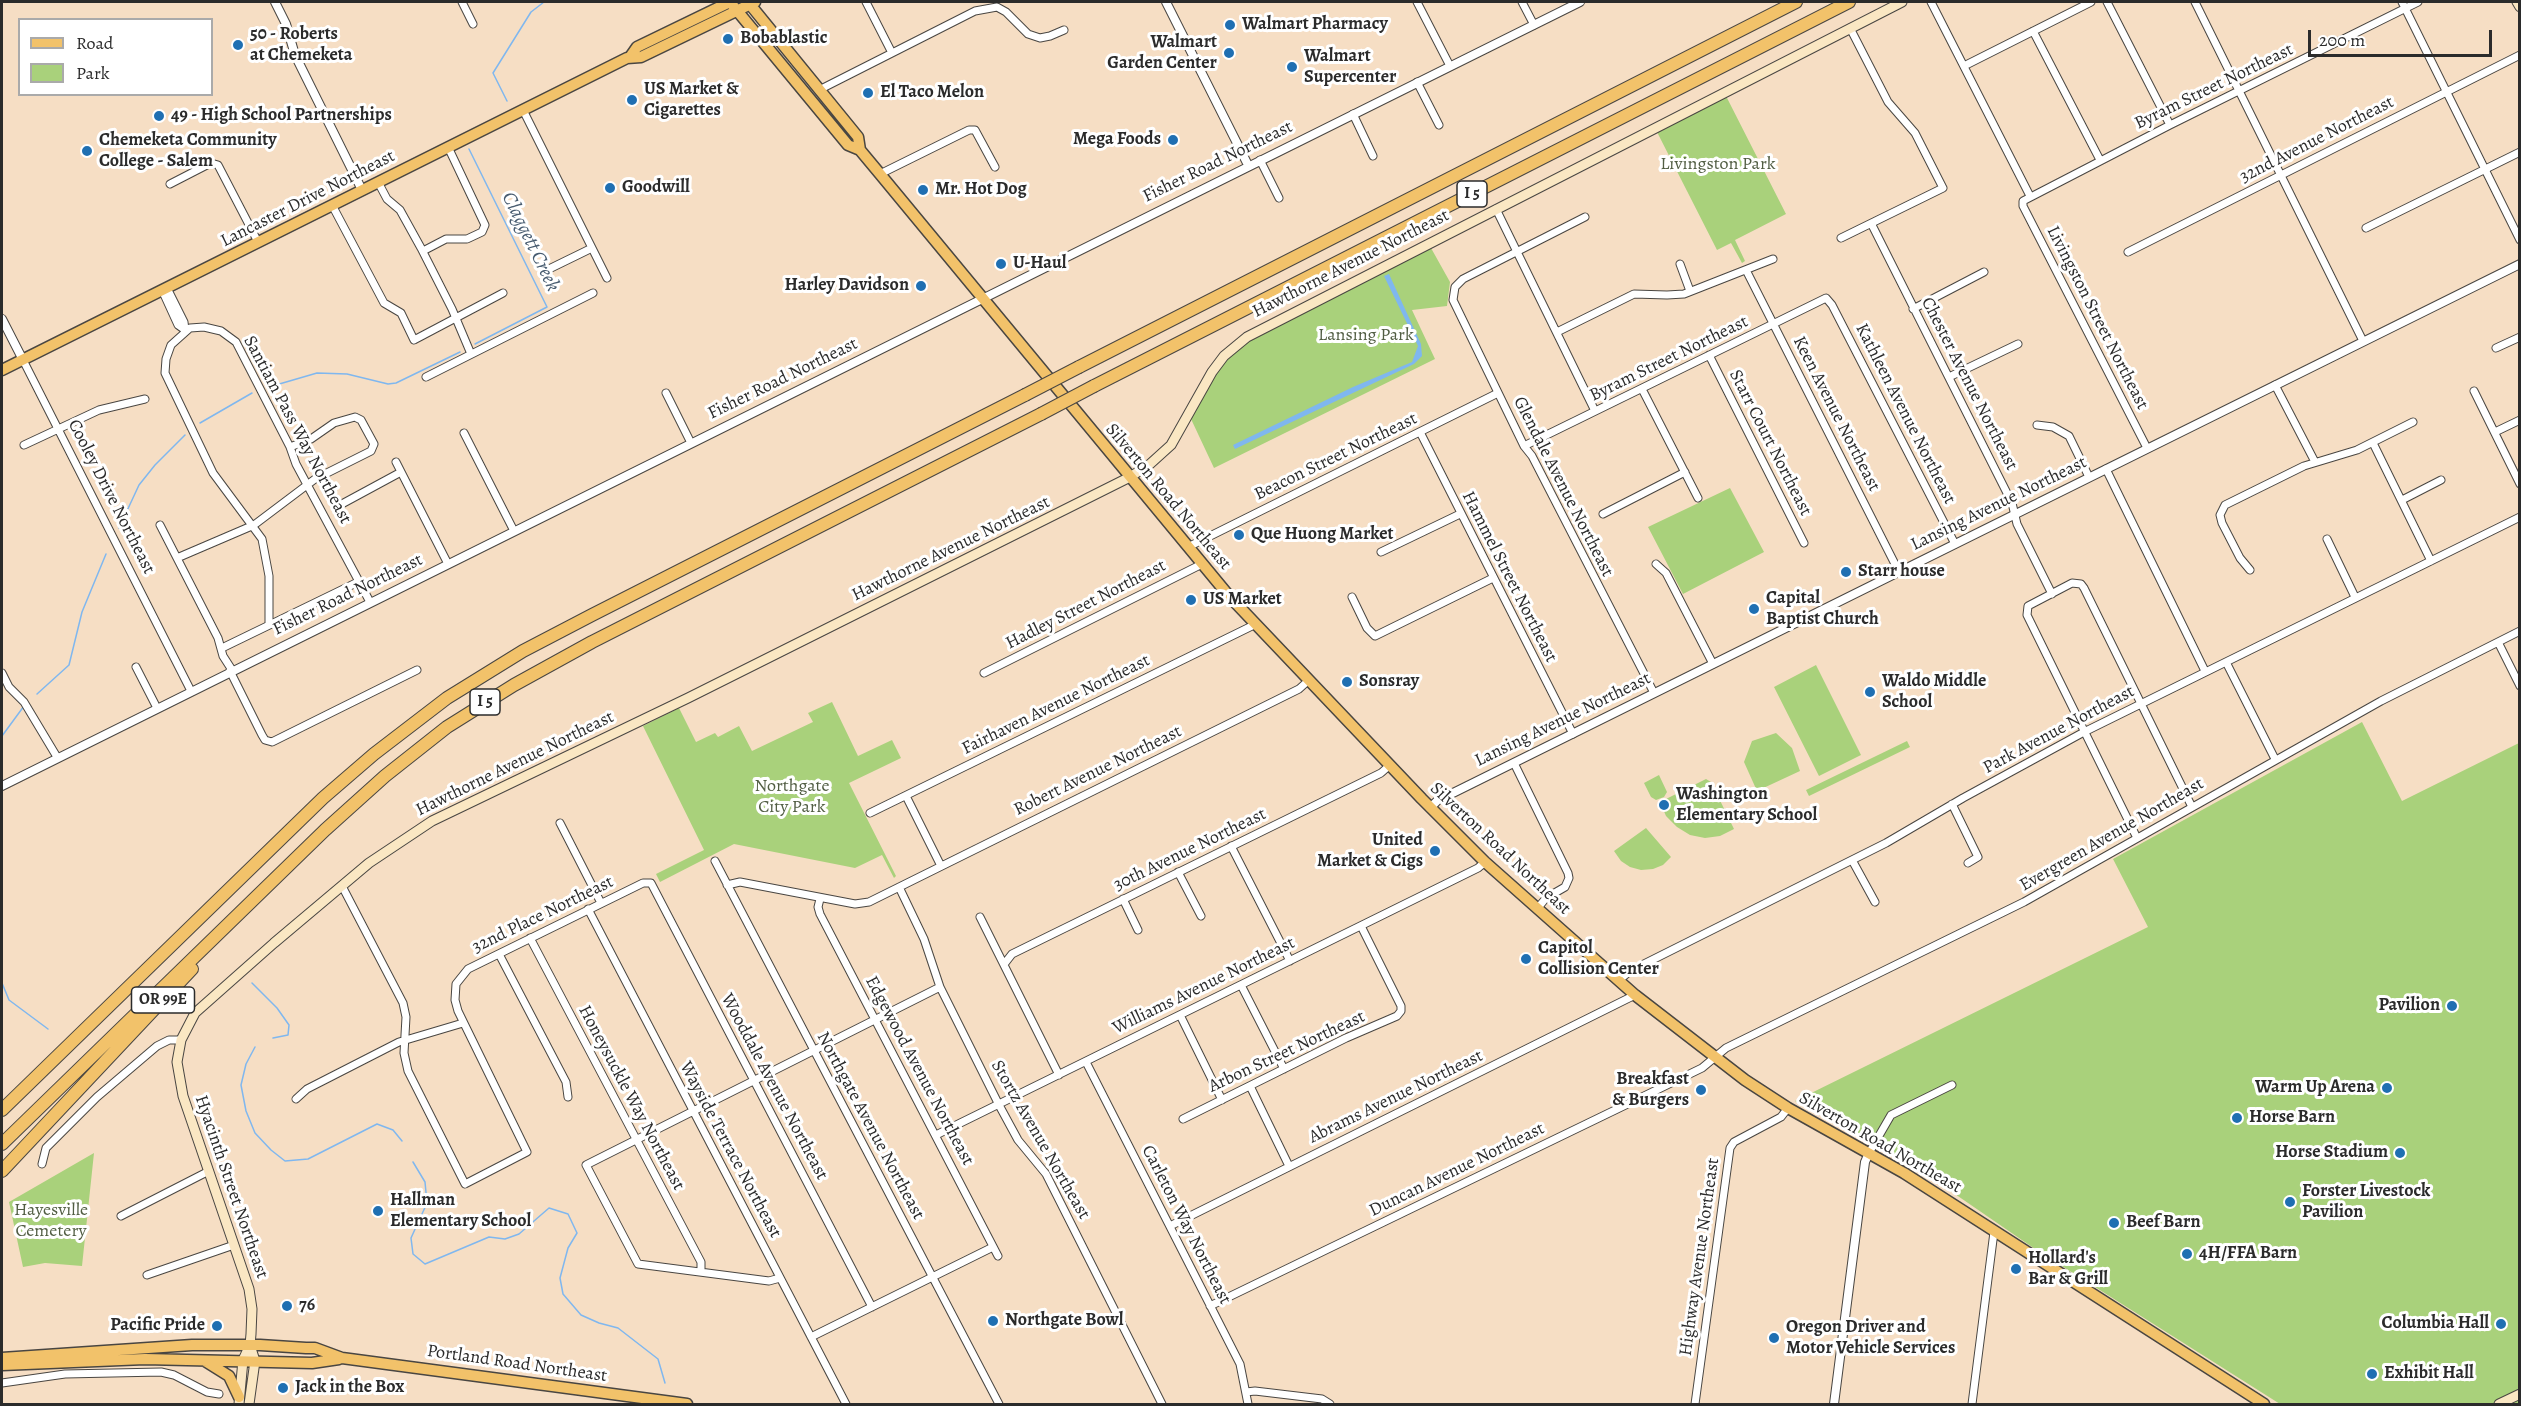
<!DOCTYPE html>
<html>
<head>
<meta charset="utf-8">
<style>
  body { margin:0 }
  #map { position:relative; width:2521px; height:1406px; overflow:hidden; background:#f6dec4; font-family:Alegreya,serif }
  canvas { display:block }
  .frame { position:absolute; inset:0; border:3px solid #2b2b2b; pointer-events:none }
  .legend { position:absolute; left:18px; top:18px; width:195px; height:78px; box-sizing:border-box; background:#fff; border:2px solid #aaa; margin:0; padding:8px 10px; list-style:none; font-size:18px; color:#2b2b2b }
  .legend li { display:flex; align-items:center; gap:12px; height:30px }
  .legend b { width:30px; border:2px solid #aaa }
  .scale { position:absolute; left:2308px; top:30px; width:184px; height:27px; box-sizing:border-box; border:3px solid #2b2b2b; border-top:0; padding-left:8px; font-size:18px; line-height:21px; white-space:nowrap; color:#2b2b2b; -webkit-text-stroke:4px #fff; paint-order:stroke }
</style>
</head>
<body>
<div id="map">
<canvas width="2521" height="1406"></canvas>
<div class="frame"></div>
<ul class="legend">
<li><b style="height:8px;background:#f2c26a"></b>Road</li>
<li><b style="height:16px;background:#a9d17b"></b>Park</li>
</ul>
<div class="scale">200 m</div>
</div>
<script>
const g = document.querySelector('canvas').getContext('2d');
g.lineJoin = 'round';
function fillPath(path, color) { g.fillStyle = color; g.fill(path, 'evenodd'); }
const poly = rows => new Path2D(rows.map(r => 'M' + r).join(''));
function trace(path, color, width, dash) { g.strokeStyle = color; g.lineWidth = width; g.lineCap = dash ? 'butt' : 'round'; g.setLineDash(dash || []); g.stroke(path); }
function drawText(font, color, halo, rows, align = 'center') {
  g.font = font + ' Alegreya,serif'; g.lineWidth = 6; g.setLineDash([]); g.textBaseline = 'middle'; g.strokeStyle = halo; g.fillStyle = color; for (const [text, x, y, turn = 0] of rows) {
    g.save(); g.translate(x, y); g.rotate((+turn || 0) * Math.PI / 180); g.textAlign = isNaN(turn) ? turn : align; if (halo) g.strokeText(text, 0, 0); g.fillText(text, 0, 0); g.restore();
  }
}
const green = poly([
  [1726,96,1786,214,1735,240,1745,261,1742,263,1731,243,1717,250,1657,132],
  [1431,248,1450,282,1447,306,1412,310,1435,359,1214,468,1191,419,1209,382,1233,351,1281,322],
  [1730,488,1764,552,1683,594,1648,527],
  [1816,665,1861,755,1819,776,1774,687],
  [832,702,858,756,892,740,901,758,849,783,896,876,894,878,882,855,855,868,734,844,660,882,656,874,704,850,643,726,679,708,696,742,715,733,718,737,739,726,752,751,813,722,808,713],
  [2362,722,2402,801,2519,743,2519,1404,2280,1404,2035,1249,1920,1170,1795,1101,2148,927,2113,859],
  [1776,733,1792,748,1800,771,1757,791,1744,762,1752,741],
  [1907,741,1910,747,1809,796,1806,790],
  [1659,775,1667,792,1664,797,1656,800,1651,797,1644,783],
  [1706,779,1711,782,1734,829,1720,836,1705,838,1690,835,1677,827,1666,816,1660,802],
  [1646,828,1671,857,1663,865,1653,869,1641,870,1630,867,1621,861,1614,851],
  [94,1153,82,1266,45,1263,23,1267,9,1202]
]);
const water = poly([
  [1389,274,1421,344,1422,356,1414,364,1235,449,1233,445,1353,387,1412,362,1418,346,1384,276]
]);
const stream = poly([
  [507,101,493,73,531,12,544,2],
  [469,149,547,307,475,344],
  [269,387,317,373,347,374,388,384,396,383,460,352],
  [200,423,252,393],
  [119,528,139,485,155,465,185,435],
  [37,694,69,665,82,612,106,554],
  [2,736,24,706],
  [2,983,9,1000,48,1029],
  [252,983,277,1008,289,1025,288,1035,273,1038],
  [255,1047,246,1064,241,1085,246,1111,255,1133,271,1150,285,1161,308,1159,377,1124,393,1130,402,1141],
  [413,1162,425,1182,427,1203,411,1238,413,1254,425,1264,489,1237,505,1239,519,1234,549,1208,568,1214,577,1233,568,1248,560,1278,563,1294,581,1315,599,1323,618,1328,658,1359,665,1383]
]);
const minor = poly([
  [462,2,473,24],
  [866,2,892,53],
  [1417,2,1450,66],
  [1522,2,1534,25],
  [1931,2,2030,196],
  [2107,2,2170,125],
  [2195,2,2363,341],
  [2402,2,2520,240],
  [2033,31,2100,160],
  [1964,66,2091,2],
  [1417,82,1439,125],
  [819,90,975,11,997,7,1006,12,1028,34,1040,38,1050,36,1064,30],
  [523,110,607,278],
  [1353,114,1373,156],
  [1260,160,1279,198],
  [880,174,969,130,975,130,995,167],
  [378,182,387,199,400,210,421,248,452,309,471,354],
  [170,184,205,166,211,163,218,165,258,242],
  [332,205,384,303,401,313,414,340,503,293],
  [1496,209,1595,411],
  [1585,217,1463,279,1455,287,1453,300,1524,446,1532,456,1654,693],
  [1872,225,2012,503,2017,524,2052,594],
  [2366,228,2520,152],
  [1841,238,1943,188,1915,133,1888,102,1850,28],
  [423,251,446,239,467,239,482,232,485,225,448,147],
  [2128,252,2520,55],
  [1680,264,1690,291],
  [549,269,592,248],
  [1746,270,1899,572],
  [167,288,184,322,185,330],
  [162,290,178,325,185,330],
  [1913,309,1984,272],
  [1557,332,1634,294,1667,295,1684,294,1773,259],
  [2496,348,2520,337],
  [1709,355,1804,543],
  [23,360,191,691],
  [426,377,593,293],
  [1949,377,2018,344],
  [2275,385,2315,462],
  [1642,389,1698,498],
  [2474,391,2520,484],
  [666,393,691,443],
  [2037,425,2053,427,2069,436,2089,477],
  [1420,432,1573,734],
  [2495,432,2520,420],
  [464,433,514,531],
  [2373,443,2431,561],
  [24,445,99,410,145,399],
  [1524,446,1826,298,1832,305,1955,544],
  [2147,448,2023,206,2023,201,2170,125,2418,2],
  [396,462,448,564],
  [2106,469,2205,671],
  [2402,500,2441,480],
  [340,505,401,472],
  [1603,514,1685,472],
  [160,525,218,638,223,656,232,670],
  [2327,539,2355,597],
  [1188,547,1498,393],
  [1381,552,1460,514],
  [177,558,254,525,315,479,371,451,374,444,361,420,355,417,334,423,311,439,290,447],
  [1656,564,1666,573,1713,664],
  [2250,570,2240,558,2222,523,2220,515,2225,505,2304,466,2357,450,2413,422],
  [1352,597,1367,628,1375,636,1493,578],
  [269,624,269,576,262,539,213,473,165,373,166,359,171,345,190,328,204,327,221,331,236,342,290,447,296,464,370,602],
  [2498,642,2520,686],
  [222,648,360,581],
  [2226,662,2275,759],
  [136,667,157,708],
  [230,671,262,735,265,740,272,742,417,670],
  [2,673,9,687,24,702,57,757],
  [984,673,1202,564],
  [1514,763,1568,873,1569,878,1565,887,1546,898,1537,909],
  [906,796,941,866],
  [1952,804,1978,857,1968,863],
  [870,813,1256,624],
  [560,823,601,903],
  [2137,838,2027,615,2028,606,2072,583,2081,584,2084,588,2192,807],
  [1231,846,1290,961],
  [1852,860,1875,902],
  [715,861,999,1404],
  [1178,872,1201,916],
  [727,885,740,882,855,904,869,902,1299,689,1309,680],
  [342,886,403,1003,406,1017,404,1053,408,1071,465,1184,527,1152,458,1011,455,1000,456,984,468,969,643,883,651,883,872,1307],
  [899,887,924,939,940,987,999,1105,1018,1140,1046,1174,1162,1404],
  [820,899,818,907,820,914,998,1256],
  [1123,899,1138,930],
  [588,909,846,1404],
  [980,917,1059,1075],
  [530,938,701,1262,701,1272],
  [499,954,566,1082,568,1097],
  [1005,963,1012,954,1381,773,1390,765],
  [1618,981,1630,971,1886,843,1963,798,2084,732,2520,517],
  [1241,985,1284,1069],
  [1180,1015,1222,1100],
  [1086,1062,1240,1364,1248,1404],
  [1250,1086,1289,1166],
  [296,1099,307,1089,399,1042,463,1023],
  [1183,1119,1346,1038,1397,1016,1401,1011,1401,1006,1361,926],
  [936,1135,1478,868,1485,862],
  [1869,1153,1891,1115,1952,1085],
  [42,1164,46,1148,97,1097,157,1046,169,1040,181,1040],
  [121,1216,209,1171],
  [1170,1226,1635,995],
  [147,1275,234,1245],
  [780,1278,769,1281,638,1264,586,1165,940,987],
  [1210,1306,1702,1068,1726,1048,2024,902,2381,701,2520,631],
  [811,1337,993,1247],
  [2,1383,65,1374,161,1372,174,1375,207,1392,219,1394],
  [1246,1392,1255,1391,1322,1399,1330,1404],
  [1695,1404,1730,1148,1734,1142,1781,1117,1788,1108],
  [1972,1404,1994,1232]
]);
const tertiary = poly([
  [275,2,286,24,295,55,362,190],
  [1166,2,1248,165],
  [2,319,23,360],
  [2,786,1580,2],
  [1430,808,1438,800,1455,792,2520,264],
  [1834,1404,1865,1162,1869,1153]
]);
const secondary = poly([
  [2517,2,2520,7],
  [239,1404,243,1360,250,1345,251,1334,252,1309,249,1289,183,1096,177,1062,181,1040,195,1013,274,943,369,863,432,821,688,698,1130,477,1150,464,1171,445,1212,372,1224,356,1247,337,1902,2],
  [249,1404,255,1361,250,1345],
  [2499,1404,2520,1394]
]);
const primary = poly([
  [730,2,848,145,860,150,880,174,1229,596,1422,799,1485,862,1635,995,1745,1080,1788,1108,1904,1173,2264,1404],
  [748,2,858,137,860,150],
  [630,57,637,47,730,2],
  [2,370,627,58,641,57,755,2],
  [2,1358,192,1345,260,1345,306,1348,315,1348,342,1358,687,1404],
  [205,1361,229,1376,239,1397],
  [2,1365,145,1359,312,1363,339,1359]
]);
const motorway = poly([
  [1079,367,1796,2],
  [1094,386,1849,2],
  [2,1110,323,798,374,754,447,698,523,651,592,615,1025,395],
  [2,1144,325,830,385,776,447,727,514,685,592,642,1041,414],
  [2,1171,192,969]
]);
const motorwayBridge = poly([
  [1025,395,1079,367],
  [1041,414,1094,386]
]);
const markers = [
  [1230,25,6,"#1f6fb2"],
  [728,39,6,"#1f6fb2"],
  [238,45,6,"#1f6fb2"],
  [1229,53,6,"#1f6fb2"],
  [1292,67,6,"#1f6fb2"],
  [868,93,6,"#1f6fb2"],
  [632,100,6,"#1f6fb2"],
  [159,116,6,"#1f6fb2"],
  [1173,140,6,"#1f6fb2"],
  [87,151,6,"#1f6fb2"],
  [610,188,6,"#1f6fb2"],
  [923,190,6,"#1f6fb2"],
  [1001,264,6,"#1f6fb2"],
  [921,286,6,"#1f6fb2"],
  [1239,535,6,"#1f6fb2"],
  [1846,572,6,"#1f6fb2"],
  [1191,600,6,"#1f6fb2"],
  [1754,609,6,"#1f6fb2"],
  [1347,682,6,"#1f6fb2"],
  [1870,692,6,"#1f6fb2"],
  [1664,805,6,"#1f6fb2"],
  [1435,851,6,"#1f6fb2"],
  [1526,959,6,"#1f6fb2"],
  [2452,1006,6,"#1f6fb2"],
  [2387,1088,6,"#1f6fb2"],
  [1701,1090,6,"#1f6fb2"],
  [2237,1118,6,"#1f6fb2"],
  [2400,1153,6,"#1f6fb2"],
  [2290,1202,6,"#1f6fb2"],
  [378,1211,6,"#1f6fb2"],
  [2114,1223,6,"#1f6fb2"],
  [2187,1254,6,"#1f6fb2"],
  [2016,1269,6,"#1f6fb2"],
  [287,1306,6,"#1f6fb2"],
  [993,1321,6,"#1f6fb2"],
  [2501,1324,6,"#1f6fb2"],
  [217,1326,6,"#1f6fb2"],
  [1774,1338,6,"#1f6fb2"],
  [2372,1374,6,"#1f6fb2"],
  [283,1388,6,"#1f6fb2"]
];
const shields = [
  [1472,194,30],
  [485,702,30],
  [163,1000,63]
];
const shieldNames = [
  ["I 5",1472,194],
  ["I 5",485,702],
  ["OR 99E",163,1000]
];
const poiNames = [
  ["Walmart Pharmacy",1242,25],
  ["50 - Roberts",250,35],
  ["at Chemeketa",250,56],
  ["Bobablastic",740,39],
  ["Walmart",1217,43,"right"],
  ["Garden Center",1217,64,"right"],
  ["Walmart",1304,57],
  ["Supercenter",1304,78],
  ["US Market &",644,90],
  ["Cigarettes",644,111],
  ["El Taco Melon",880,93],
  ["49 - High School Partnerships",171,116],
  ["Mega Foods",1161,140,"right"],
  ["Chemeketa Community",99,141],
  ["College - Salem",99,162],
  ["Goodwill",622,188],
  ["Mr. Hot Dog",935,190],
  ["U-Haul",1013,264],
  ["Harley Davidson",909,286,"right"],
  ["Que Huong Market",1251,535],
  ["Starr house",1858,572],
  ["Capital",1766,599],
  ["Baptist Church",1766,620],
  ["US Market",1203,600],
  ["Sonsray",1359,682],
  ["Waldo Middle",1882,682],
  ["School",1882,703],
  ["Washington",1676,795],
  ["Elementary School",1676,816],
  ["United",1423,841,"right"],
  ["Market & Cigs",1423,862,"right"],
  ["Capitol",1538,949],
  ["Collision Center",1538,970],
  ["Pavilion",2440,1006,"right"],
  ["Breakfast",1689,1080,"right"],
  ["& Burgers",1689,1101,"right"],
  ["Warm Up Arena",2375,1088,"right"],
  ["Horse Barn",2249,1118],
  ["Horse Stadium",2388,1153,"right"],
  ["Forster Livestock",2302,1192],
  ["Pavilion",2302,1213],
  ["Hallman",390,1201],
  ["Elementary School",390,1222],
  ["Beef Barn",2126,1223],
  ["4H/FFA Barn",2199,1254],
  ["Hollard's",2028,1259],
  ["Bar & Grill",2028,1280],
  ["76",299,1306],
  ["Northgate Bowl",1005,1321],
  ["Columbia Hall",2489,1324,"right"],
  ["Pacific Pride",205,1326,"right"],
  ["Oregon Driver and",1786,1328],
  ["Motor Vehicle Services",1786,1349],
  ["Exhibit Hall",2384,1374],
  ["Jack in the Box",295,1388]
];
const streetNames = [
  ["Byram Street Northeast",2214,87,-26],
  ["32nd Avenue Northeast",2317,140,-27],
  ["Fisher Road Northeast",1218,162,-26],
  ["Lancaster Drive Northeast",308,199,-27],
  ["Hawthorne Avenue Northeast",1351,264,-27],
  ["Livingston Street Northeast",2097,318,63],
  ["Byram Street Northeast",1669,359,-26],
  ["Fisher Road Northeast",783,379,-26],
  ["Chester Avenue Northeast",1969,384,63],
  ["Keen Avenue Northeast",1836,414,63],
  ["Kathleen Avenue Northeast",1905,414,63],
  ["Santiam Pass Way Northeast",297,430,62],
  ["Starr Court Northeast",1770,443,63],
  ["Beacon Street Northeast",1336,457,-26],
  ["Glendale Avenue Northeast",1563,487,63],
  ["Cooley Drive Northeast",111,497,63],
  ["Silverton Road Northeast",1168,497,50],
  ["Lansing Avenue Northeast",1999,504,-26],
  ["Hawthorne Avenue Northeast",951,549,-26],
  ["Hammel Street Northeast",1509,577,63],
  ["Fisher Road Northeast",348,595,-26],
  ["Hadley Street Northeast",1086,605,-27],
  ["Fairhaven Avenue Northeast",1056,705,-26],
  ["Lansing Avenue Northeast",1563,720,-26],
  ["Park Avenue Northeast",2059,730,-28],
  ["Hawthorne Avenue Northeast",515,764,-26],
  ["Robert Avenue Northeast",1098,771,-26],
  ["Evergreen Avenue Northeast",2112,835,-30],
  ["Silverton Road Northeast",1500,849,43],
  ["30th Avenue Northeast",1190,850,-26],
  ["32nd Place Northeast",543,915,-26],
  ["Williams Avenue Northeast",1204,986,-26],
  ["Arbon Street Northeast",1287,1052,-25],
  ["Edgewood Avenue Northeast",919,1071,62],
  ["Wooddale Avenue Northeast",774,1087,62],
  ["Abrams Avenue Northeast",1396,1097,-26],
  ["Honeysuckle Way Northeast",631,1098,62],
  ["Northgate Avenue Northeast",870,1126,62],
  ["Stortz Avenue Northeast",1040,1140,60],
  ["Silverton Road Northeast",1880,1143,30],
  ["Wayside Terrace Northeast",730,1150,62],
  ["Duncan Avenue Northeast",1457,1170,-26],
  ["Hyacinth Street Northeast",231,1187,71],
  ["Carleton Way Northeast",1186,1225,63],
  ["Highway Avenue Northeast",1700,1257,-82],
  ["Portland Road Northeast",517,1364,8]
];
const parkNames = [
  ["Livingston Park",1718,165],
  ["Lansing Park",1366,336],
  ["Northgate",792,787],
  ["City Park",792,808],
  ["Hayesville",51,1211],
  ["Cemetery",51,1232]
];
const waterNames = [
  ["Claggett Creek",530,242,64]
];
fillPath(green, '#a9d17b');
fillPath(water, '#7fb7ef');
trace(stream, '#7fb7ef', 1.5);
trace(minor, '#494642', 9);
trace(tertiary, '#494642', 10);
trace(secondary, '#494642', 11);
trace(primary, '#494642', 13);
trace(motorway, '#494642', 14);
trace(minor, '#fff', 7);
trace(tertiary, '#fff', 8);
trace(secondary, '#fae7c3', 9);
trace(primary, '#f2c26a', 10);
trace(motorway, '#f2c26a', 12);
trace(motorwayBridge, '#494642', 14, []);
trace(motorwayBridge, '#f2c26a', 12);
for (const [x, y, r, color] of markers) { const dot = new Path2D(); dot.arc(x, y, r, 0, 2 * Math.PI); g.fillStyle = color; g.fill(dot); trace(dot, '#fff', 2); }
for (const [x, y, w] of shields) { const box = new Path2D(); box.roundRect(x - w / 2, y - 13, w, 26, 4.5); g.fillStyle = '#fff'; g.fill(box); trace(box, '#2b2b2b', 1.5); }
drawText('bold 16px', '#2b2b2b', null, shieldNames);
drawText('bold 18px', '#2b2b2b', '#fff', poiNames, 'left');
drawText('18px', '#2b2b2b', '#fff', streetNames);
drawText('18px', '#515d43', '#fff', parkNames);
drawText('italic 20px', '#485c70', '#fff', waterNames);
</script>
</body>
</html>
